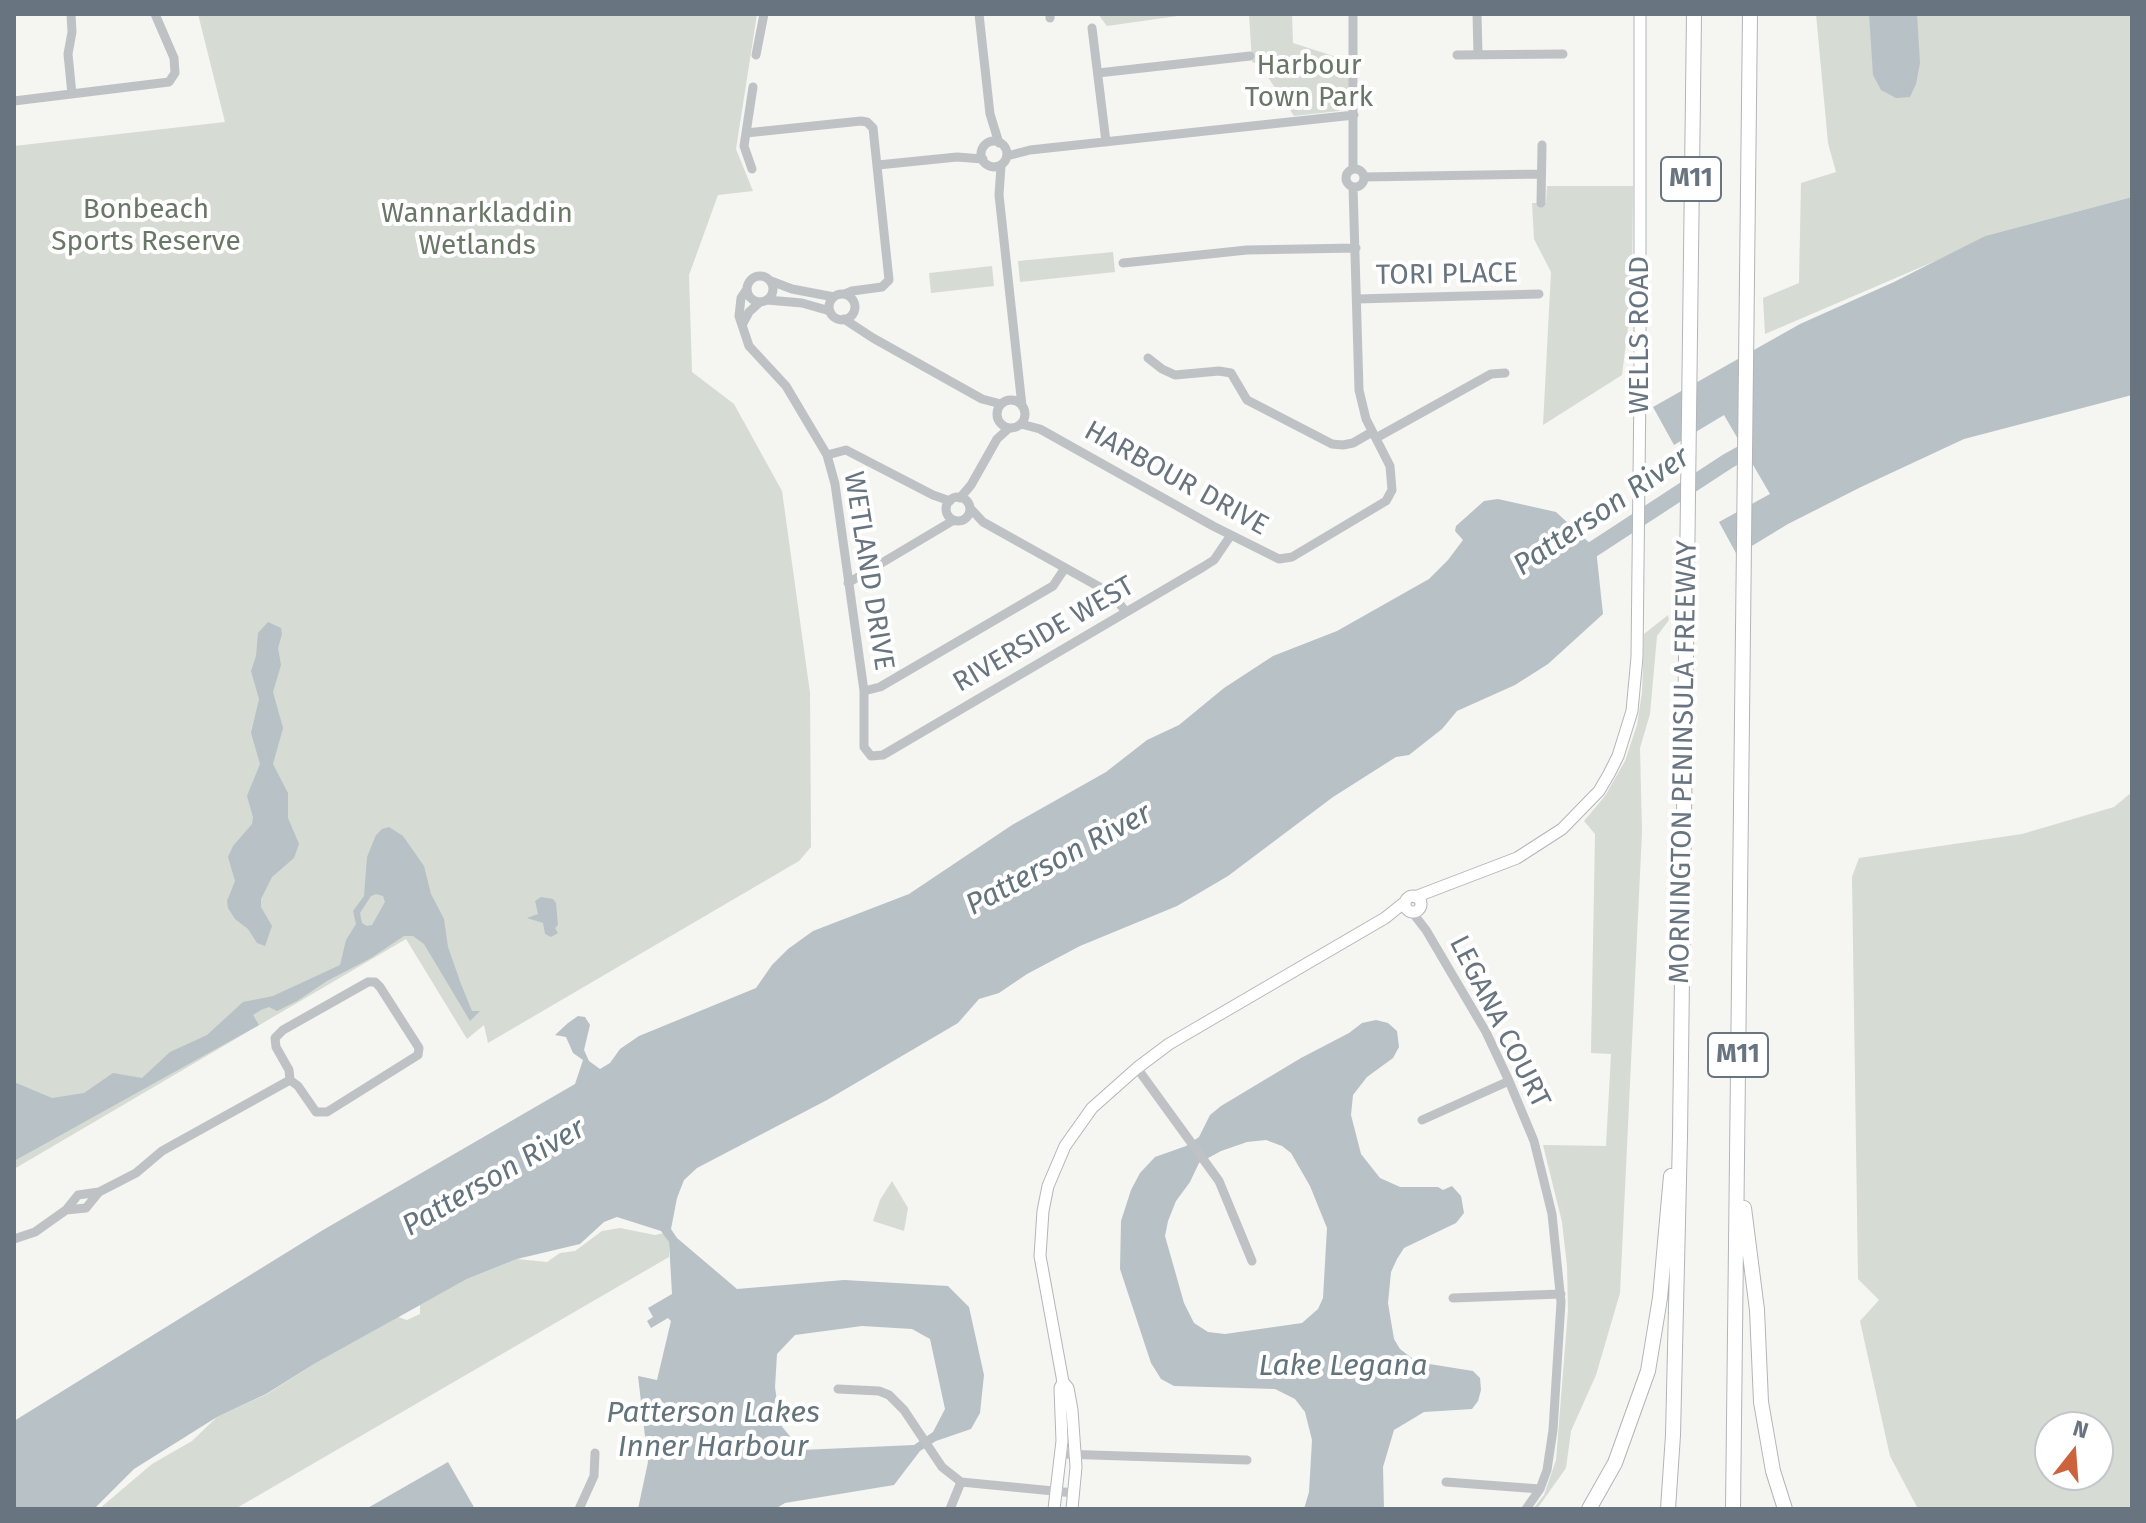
<!DOCTYPE html>
<html>
<head>
<meta charset="utf-8">
<style>
  body { margin:0 }
  #map { position:relative; width:2146px; height:1523px; overflow:hidden; background:#f5f5f2; font-family:"Fira Sans",sans-serif }
  canvas { display:block }
  .frame { position:absolute; inset:0; border:16px solid #68747f; pointer-events:none }
  .north { position:absolute; left:2034px; top:1411px; width:80px; height:80px; box-sizing:border-box; background:#fff; border:2px solid #c3c7cc; border-radius:50%; rotate:17deg; font-size:22px; font-weight:700; line-height:32px; text-align:center; color:#68747f }
  .north::after { content:''; display:block; margin:auto; width:28px; height:36px; background:#cc633c; clip-path:polygon(50% 0,100% 100%,50% 72%,0 100%) }
</style>
</head>
<body>
<div id="map">
<canvas width="2146" height="1523"></canvas>
<div class="frame"></div>
<div class="north">N</div>
</div>
<script>
const g = document.querySelector('canvas').getContext('2d');
g.lineJoin = 'round';
function fillPath(path, color) { g.fillStyle = color; g.fill(path, 'evenodd'); }
const poly = rows => new Path2D(rows.map(r => 'M' + r).join(''));
function trace(path, color, width, dash) { g.strokeStyle = color; g.lineWidth = width; g.lineCap = dash ? 'butt' : 'round'; g.setLineDash(dash || []); g.stroke(path); }
function drawText(font, color, halo, rows, align = 'center') {
  g.font = font + ' "Fira Sans",sans-serif'; g.lineWidth = 8; g.setLineDash([]); g.textBaseline = 'middle'; g.strokeStyle = halo; g.fillStyle = color; for (const [text, x, y, turn = 0] of rows) {
    g.save(); g.translate(x, y); g.rotate((+turn || 0) * Math.PI / 180); g.textAlign = isNaN(turn) ? turn : align; if (halo) g.strokeText(text, 0, 0); g.fillText(text, 0, 0); g.restore();
  }
}
const green = poly([
  [198,14,757,14,736,149,753,191,718,195,689,275,692,372,734,404,782,491,810,693,811,847,799,861,488,1043,484,1025,467,1039,406,939,14,1169,14,146,225,122],
  [1098,14,1192,14,1107,26],
  [1249,14,1292,14,1293,43,1349,61,1349,102,1339,111,1294,116,1259,64,1252,62],
  [1816,14,2132,14,2132,197,1985,236,1940,259,1765,334,1763,298,1799,283,1801,183,1836,172,1828,143],
  [1547,186,1633,186,1632,297,1622,375,1543,425,1551,272,1534,239,1532,203,1546,203],
  [1113,252,1115,272,1020,282,1018,261],
  [992,266,994,286,931,293,929,273],
  [1668,615,1669,620,1657,636,1650,714,1640,748,1642,832,1620,1293,1596,1375,1571,1431,1566,1468,1537,1509,1533,1509,1544,1495,1556,1460,1568,1310,1567,1266,1562,1222,1543,1145,1606,1146,1611,1054,1591,1053,1595,834,1584,821,1605,796,1625,761,1637,725,1642,693,1644,634],
  [2132,792,2132,1509,1918,1509,1890,1456,1860,1321,1879,1300,1858,1279,1852,877,1859,858,2022,834,2114,807],
  [2050,1427,2098,1427,2098,1475,2050,1475],
  [892,1181,908,1208,904,1231,873,1221,880,1200],
  [620,1228,655,1235,664,1233,669,1242,669,1257,235,1509,99,1509,152,1464,192,1441,217,1417,267,1394,314,1364,398,1317,407,1320,420,1314,420,1305,467,1279,517,1259,547,1262,560,1253,575,1251,602,1231]
]);
const water = poly([
  [1869,14,1917,14,1920,63,1916,84,1910,97,1896,98,1881,90,1873,75],
  [2132,197,2132,395,1964,439,1861,487,1788,524,1737,555,1719,522,1770,494,1724,415,1674,445,1653,407,1800,324,1894,282,1985,236],
  [1498,499,1556,512,1596,549,1603,614,1548,664,1515,685,1457,711,1442,729,1409,755,1396,757,1333,797,1228,876,1177,906,1080,946,1027,974,999,993,979,999,958,1023,827,1100,697,1168,684,1180,677,1198,671,1229,677,1238,737,1289,844,1280,948,1286,969,1307,984,1375,980,1413,971,1429,936,1441,920,1451,894,1485,785,1503,775,1509,638,1509,648,1462,638,1376,657,1380,671,1321,668,1318,651,1328,647,1321,653,1317,648,1308,672,1294,669,1242,661,1231,617,1217,604,1222,580,1244,517,1259,467,1279,314,1364,266,1394,217,1417,134,1469,94,1509,14,1509,14,1421,323,1230,575,1084,583,1060,573,1053,566,1037,555,1035,568,1023,578,1016,585,1017,590,1025,584,1050,589,1061,600,1069,610,1063,620,1049,639,1036,756,988,772,965,788,949,813,931,909,894,1012,825,1106,772,1147,740,1179,725,1224,688,1273,656,1337,631,1429,579,1448,560,1463,540,1455,531,1456,526,1484,501],
  [862,1326,912,1329,930,1339,945,1409,933,1432,914,1445,801,1450,780,1424,775,1387,777,1354,795,1335],
  [268,622,281,628,282,634,278,648,281,665,273,692,283,728,273,764,288,793,288,818,299,844,294,858,272,877,261,899,261,907,272,926,265,946,257,943,248,929,235,919,228,908,227,901,235,881,228,857,233,846,252,824,253,817,247,796,260,764,251,733,259,699,251,671,256,656,258,633],
  [389,827,403,836,424,866,431,894,444,919,448,947,461,984,472,1011,480,1011,470,1021,424,944,413,936,404,936,371,958,327,981,297,1001,277,1011,269,1007,261,1010,253,1015,259,1025,14,1161,14,1082,52,1098,84,1093,113,1073,142,1078,170,1052,207,1035,243,1002,273,996,340,965,346,940,356,924,353,911,364,896,367,857,376,835,382,829],
  [376,894,383,896,385,902,372,925,367,926,362,923,360,913,371,896],
  [541,897,553,899,556,903,558,925,555,928,558,933,551,937,545,934,543,923,527,918,538,914,535,901],
  [1376,1020,1388,1023,1397,1031,1399,1047,1393,1058,1367,1077,1353,1095,1351,1115,1361,1154,1380,1178,1400,1187,1438,1187,1443,1190,1452,1186,1461,1196,1464,1213,1456,1223,1404,1248,1397,1259,1391,1272,1388,1303,1394,1339,1400,1349,1417,1362,1473,1371,1480,1378,1481,1390,1478,1401,1472,1409,1424,1412,1394,1430,1383,1467,1384,1509,1304,1509,1309,1492,1312,1440,1305,1412,1295,1399,1275,1389,1174,1386,1161,1379,1151,1363,1120,1269,1121,1221,1131,1190,1140,1173,1155,1157,1186,1146,1199,1137,1210,1115,1221,1106,1301,1058,1349,1033,1362,1023],
  [1266,1140,1282,1146,1291,1153,1310,1186,1327,1228,1323,1298,1318,1309,1302,1323,1225,1334,1208,1332,1194,1323,1184,1303,1165,1236,1168,1221,1176,1201,1190,1182,1199,1163,1221,1151,1247,1142],
  [448,1462,475,1509,366,1509,406,1486]
]);
const river = poly([
  [1578,559,1728,461,1757,445]
]);
const minor = poly([
  [71,14,72,32,68,54,72,94],
  [979,14,990,114,999,143],
  [1050,14,1050,18],
  [1353,14,1353,169],
  [1477,14,1478,54],
  [1092,28,1106,142],
  [756,55,764,14],
  [1457,55,1563,54],
  [1098,73,1250,56],
  [14,101,169,82,175,73,174,58,155,14],
  [746,133,861,121,867,122,873,128,889,280,882,287,852,291,845,294],
  '981 154a13 13 0 1 1 26 0a13 13 0 1 1-26 0Z',
  [1007,156,1030,150,1354,115],
  [878,165,957,157,983,159],
  [1001,166,999,195,1022,406],
  '1346 178a9 9 0 1 1 18 0a9 9 0 1 1-18 0Z',
  [752,169,744,146,753,87],
  [1364,177,1541,174],
  [1541,203,1542,145],
  [1123,263,1247,250,1356,248],
  '747 289a13 13 0 1 1 26 0a13 13 0 1 1-26 0Z',
  [771,281,792,289,834,297],
  [747,289,741,298,739,316,749,346,786,386,827,455,835,484,864,691,864,747,871,756,883,755,1203,567,1214,560,1231,535],
  '829 307a13 13 0 1 1 26 0a13 13 0 1 1-26 0Z',
  [1357,299,1539,294],
  [767,300,802,303,830,311],
  [844,319,873,338,982,399,1001,404],
  [742,325,749,312,760,302],
  [1148,358,1162,369,1175,375,1219,371,1231,373,1247,400,1332,444,1343,445,1353,443,1372,432],
  '997 414a14 14 0 1 1 28 0a14 14 0 1 1-28 0Z',
  [1021,424,1040,429,1213,526,1279,559,1292,557,1386,501,1392,490,1390,466,1366,419,1359,390,1353,187],
  [1376,438,1491,374,1505,373],
  [827,455,846,450,933,495,950,501],
  '946 509a12 12 0 1 1 24 0a12 12 0 1 1-24 0Z',
  [960,498,971,485,997,439,1009,428],
  [970,508,983,522,1112,594,1126,612],
  [848,583,954,520],
  [864,691,880,687,1053,586,1065,568],
  [1412,912,1426,930,1486,1032,1509,1081,1534,1141,1552,1214,1561,1302,1553,1430,1547,1470,1540,1489,1526,1509],
  [368,982,375,982,380,987,419,1048,418,1055,327,1112,316,1112,298,1086,290,1080,289,1070,276,1047,275,1038,283,1030,368,982],
  [1137,1068,1219,1181,1252,1261],
  [1422,1120,1509,1081],
  [66,1210,86,1208,99,1192],
  [14,1239,35,1232,66,1210,78,1195,99,1192,136,1173,162,1151,290,1080],
  [1453,1298,1561,1294],
  [838,1389,879,1391,889,1395,904,1410,942,1467,961,1482,1074,1493],
  [1061,1454,1247,1460],
  [1446,1482,1540,1489],
  [579,1509,594,1476,595,1453],
  [950,1509,961,1482]
]);
const major = poly([
  '1405 904a8 8 0 1 1 16 0a8 8 0 1 1-16 0Z',
  [1415,897,1517,858,1562,829,1599,791,1609,774,1618,756,1632,711,1637,657,1640,386,1640,14],
  [1054,1509,1062,1441,1060,1388,1063,1382],
  [1072,1509,1076,1467,1072,1410,1068,1388,1063,1382,1040,1256,1043,1211,1048,1186,1065,1146,1092,1108,1137,1068,1169,1044,1385,918,1405,902]
]);
const highway = poly([
  [1744,1208,1757,1310,1761,1402,1773,1471,1785,1509],
  [1589,1509,1615,1463,1648,1371,1660,1298,1671,1176],
  [1668,1509,1673,1435,1680,1136,1694,14],
  [1733,1509,1750,14]
]);
const shields = [
  [1691,179,60],
  [1738,1055,60]
];
const shieldNames = [
  ["M11",1691,179],
  ["M11",1738,1055]
];
const parkNames = [
  ["Harbour",1309,66],
  ["Town Park",1309,98],
  ["Bonbeach",146,210],
  ["Sports Reserve",146,242],
  ["Wannarkladdin",477,214],
  ["Wetlands",477,246]
];
const streetNames = [
  ["TORI PLACE",1447,275,-1],
  ["WELLS ROAD",1640,335,-90],
  ["HARBOUR DRIVE",1176,479,29],
  ["WETLAND DRIVE",868,571,81],
  ["RIVERSIDE WEST",1044,635,-30],
  ["MORNINGTON PENINSULA FREEWAY",1684,762,-89],
  ["LEGANA COURT",1499,1022,63]
];
const waterNames = [
  ["Patterson River",1602,512,-34],
  ["Patterson River",1059,860,-28],
  ["Patterson River",494,1178,-30],
  ["Lake Legana",1343,1367],
  ["Patterson Lakes",713,1414],
  ["Inner Harbour",713,1448]
];
fillPath(green, '#d6dbd4');
fillPath(water, '#b8c1c5');
trace(river, '#b8c1c5', 16);
trace(major, '#b3b6b9', 13);
trace(highway, '#b2b5b8', 16);
trace(minor, '#bfc2c5', 9);
trace(major, '#fff', 11);
trace(highway, '#fff', 14);
for (const [x, y, w] of shields) { const box = new Path2D(); box.roundRect(x - w / 2, y - 22, w, 44, 6); g.fillStyle = '#fff'; g.fill(box); trace(box, '#68747f', 2); }
drawText('bold 26px', '#68747f', null, shieldNames);
drawText('28px', '#697766', '#fff', parkNames);
drawText('28px', '#68747f', '#fff', streetNames);
drawText('italic 30px', '#64747c', '#fff', waterNames);
</script>
</body>
</html>
